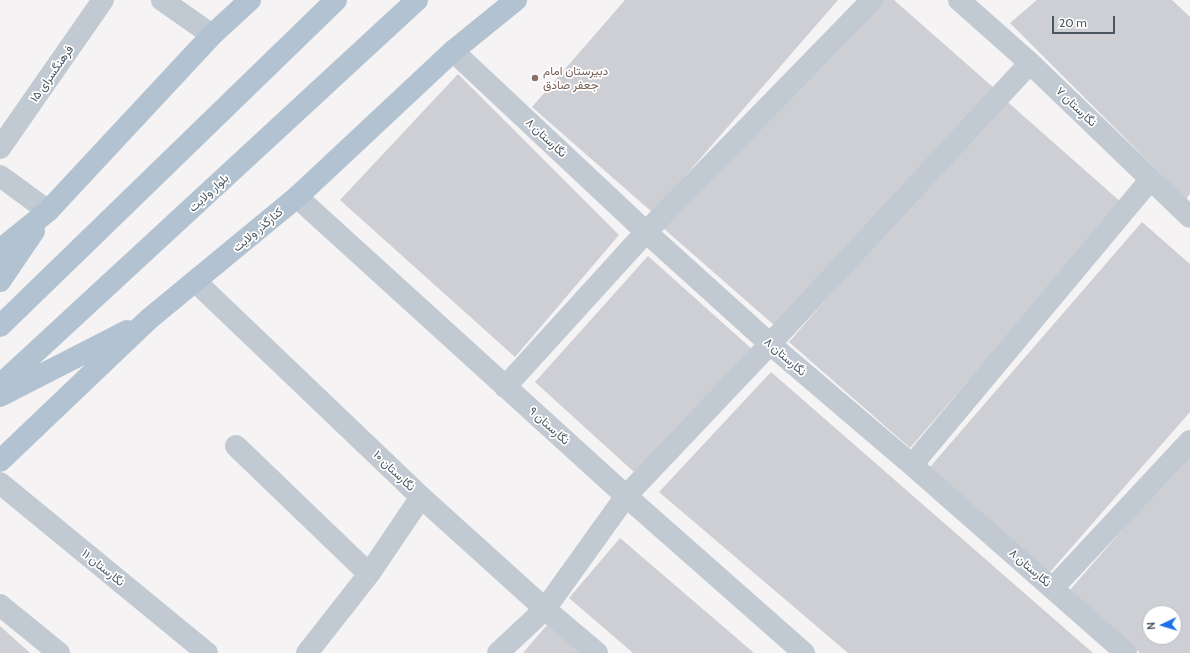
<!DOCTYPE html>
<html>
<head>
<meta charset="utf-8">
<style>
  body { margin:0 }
  #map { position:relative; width:1190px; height:653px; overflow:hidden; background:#f5f3f3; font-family:Cabin,sans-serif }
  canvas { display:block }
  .north { position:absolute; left:1142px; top:605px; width:40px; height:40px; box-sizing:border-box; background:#fff; border:1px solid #b7bbc0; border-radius:50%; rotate:266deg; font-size:11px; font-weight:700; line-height:16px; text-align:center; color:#4a5661 }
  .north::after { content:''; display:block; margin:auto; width:14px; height:18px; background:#1a73e8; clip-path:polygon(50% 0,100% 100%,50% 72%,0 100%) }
  .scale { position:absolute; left:1052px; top:16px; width:63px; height:18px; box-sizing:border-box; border:2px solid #4a5661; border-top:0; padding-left:5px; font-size:12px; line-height:14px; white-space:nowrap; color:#4a5661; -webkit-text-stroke:3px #fff; paint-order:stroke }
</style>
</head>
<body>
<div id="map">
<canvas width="1190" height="653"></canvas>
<div class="north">N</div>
<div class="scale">20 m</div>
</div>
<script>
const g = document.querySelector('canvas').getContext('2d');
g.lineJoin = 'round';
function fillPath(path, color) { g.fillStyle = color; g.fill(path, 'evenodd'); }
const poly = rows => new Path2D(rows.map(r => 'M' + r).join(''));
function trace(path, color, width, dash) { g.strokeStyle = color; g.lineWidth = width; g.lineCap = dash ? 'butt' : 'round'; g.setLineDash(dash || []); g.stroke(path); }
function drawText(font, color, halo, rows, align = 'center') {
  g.font = font + ' Cabin,Vazirmatn,sans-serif'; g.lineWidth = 3.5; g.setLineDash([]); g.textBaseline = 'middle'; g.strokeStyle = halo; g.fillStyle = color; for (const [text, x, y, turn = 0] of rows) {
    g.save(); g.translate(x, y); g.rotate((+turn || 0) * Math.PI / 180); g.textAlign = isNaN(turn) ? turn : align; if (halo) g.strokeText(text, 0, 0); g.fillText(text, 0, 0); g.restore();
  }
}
const building = poly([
  [625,0,838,0,653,213,532,107],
  [859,0,894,0,995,89,783,333,662,227],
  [1037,0,1172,0,1190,17,1190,194,1186,199,1010,23],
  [458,74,619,235,515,357,340,200],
  [1002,97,1122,203,910,448,789,342],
  [1142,222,1190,264,1190,412,1050,572,930,467],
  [648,256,753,350,635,473,535,382],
  [771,372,1093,653,848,653,659,492],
  [1190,452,1190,653,1140,653,1069,591],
  [1150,613,1174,613,1174,637,1150,637],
  [620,538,754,653,633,653,569,598],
  [558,612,606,653,523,653],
  [0,626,30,653,0,653]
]);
const minor = poly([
  [162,0,212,35],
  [959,0,1030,63,1190,217],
  [453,51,646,232,770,344,912,465,1126,653],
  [0,148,103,0],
  [0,176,48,211],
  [297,197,626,496,804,653],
  [196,282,421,497,545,609,597,653],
  [505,387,646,232,872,0],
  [236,446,369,574],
  [912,465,1150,180],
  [0,483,207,653],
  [1053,588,1190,441],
  [0,605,59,653],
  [307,653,369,574,421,497],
  [498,653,545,609,626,496,770,344,1030,63]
]);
const major = poly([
  [0,250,48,211,212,35,250,0],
  [0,281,34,231],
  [0,326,336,0],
  [0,385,417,0],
  [0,396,127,331],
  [0,461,149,319,297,197,453,51,516,0]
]);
const markers = [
  [535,78,4,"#8d6e63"]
];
const educationNames = [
  ["دبیرستان امام",543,71],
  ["جعفر صادق",543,85]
];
const streetNames = [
  ["فرهنگسرای ۱۵",52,74,-55],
  ["نگارستان ۷",1076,107,44],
  ["نگارستان ۸",546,138,43],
  ["بلوار ولایت",209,193,-43],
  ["کنارگذر ولایت",258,230,-40],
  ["نگارستان ۸",785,357,41],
  ["نگارستان ۹",549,426,42],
  ["نگارستان ۱۰",394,471,44],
  ["نگارستان ۱۱",103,568,39],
  ["نگارستان ۸",1030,568,41]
];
fillPath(building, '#cdcfd5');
trace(minor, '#c1cad2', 22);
trace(major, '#b3c2d1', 22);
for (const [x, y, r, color] of markers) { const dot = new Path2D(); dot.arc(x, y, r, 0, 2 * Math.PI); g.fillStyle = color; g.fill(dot); trace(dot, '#fff', 1.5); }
drawText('12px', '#785e54', '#fff', educationNames, 'left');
drawText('12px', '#4a5661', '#fff', streetNames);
</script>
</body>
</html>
